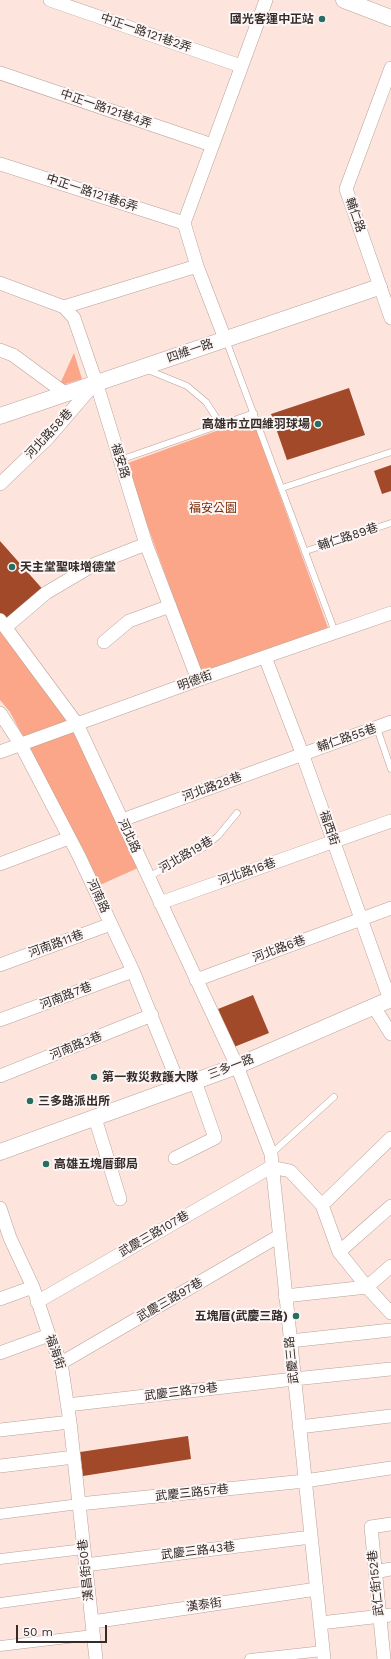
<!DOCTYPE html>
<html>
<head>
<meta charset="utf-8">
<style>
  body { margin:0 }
  #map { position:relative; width:391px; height:1659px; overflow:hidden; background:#fde5dd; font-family:"Work Sans",sans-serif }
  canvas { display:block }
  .scale { position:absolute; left:16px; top:1625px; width:91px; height:18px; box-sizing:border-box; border:2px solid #352c29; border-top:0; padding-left:5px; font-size:12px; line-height:14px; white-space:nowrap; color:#352c29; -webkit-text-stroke:3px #fcf7f6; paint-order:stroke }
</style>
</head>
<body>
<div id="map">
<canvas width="391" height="1659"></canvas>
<div class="scale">50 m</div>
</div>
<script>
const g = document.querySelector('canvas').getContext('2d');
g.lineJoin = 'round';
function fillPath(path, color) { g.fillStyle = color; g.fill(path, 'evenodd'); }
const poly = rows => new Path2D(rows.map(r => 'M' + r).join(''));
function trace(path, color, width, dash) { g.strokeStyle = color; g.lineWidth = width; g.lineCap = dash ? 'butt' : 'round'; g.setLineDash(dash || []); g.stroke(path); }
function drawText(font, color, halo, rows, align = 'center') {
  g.font = font + ' "Work Sans","Noto Sans TC",sans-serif'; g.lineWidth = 4; g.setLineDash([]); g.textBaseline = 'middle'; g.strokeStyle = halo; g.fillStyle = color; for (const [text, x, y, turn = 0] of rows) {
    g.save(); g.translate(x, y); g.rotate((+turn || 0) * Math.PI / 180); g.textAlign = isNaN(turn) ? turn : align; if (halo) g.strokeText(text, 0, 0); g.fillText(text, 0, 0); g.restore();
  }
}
const green = poly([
  [74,353,82,379,59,386],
  [252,418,328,628,201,673,125,464],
  [0,628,69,723,140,867,100,885,83,850,10,712,0,700]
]);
const building = poly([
  [349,388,365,435,287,460,271,414],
  [391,465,391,491,382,494,374,471],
  [0,541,46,593,6,627,0,620],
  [253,995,269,1033,234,1047,218,1009],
  [188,1436,191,1459,83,1476,80,1452]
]);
const service = poly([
  [226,340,335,632],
  [148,370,187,386,206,402,221,425],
  [120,460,254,413],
  [282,488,391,452],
  [306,551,391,523],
  [377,728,391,769],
  [148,877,203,848,218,836,237,813],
  [271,1154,334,1097]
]);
const pedestrian = poly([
  [0,1514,79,1504],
  [0,1559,84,1549],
  [0,1603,88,1591],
  [0,1646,93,1635],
  [250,1659,323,1651]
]);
const minor = poly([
  [50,0,241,66],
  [391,68,346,189,391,318],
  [0,73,212,145],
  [0,164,184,223],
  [0,283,64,307,74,318,96,382,146,544,198,680],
  [64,307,197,266],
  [225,339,197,266,184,223,266,0],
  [0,350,13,355,66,394],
  [0,484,48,438,96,382],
  [0,620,77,724,237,1066,271,1154,324,1659],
  [6,627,46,593,95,564,146,544],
  [104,642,129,621,170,606],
  [265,657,302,753,390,1000],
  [0,713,21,745,79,856,133,971,180,1087],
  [0,752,198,680,391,613],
  [122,820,391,722],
  [0,864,69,838],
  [160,903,391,821],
  [0,965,111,924],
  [196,980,391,908],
  [374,1007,391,1034],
  [0,1020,133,971],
  [0,1076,152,1015],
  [95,1118,120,1199],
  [175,1158,215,1138,195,1081],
  [322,1205,391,1138],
  [0,1208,10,1238,33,1287,49,1335,61,1363,70,1422,96,1659],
  [339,1252,391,1206],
  [285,1296,367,1287,391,1266],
  [0,1299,33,1287],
  [37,1302,271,1167,290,1171,322,1205,339,1252,367,1287,391,1313],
  [290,1341,391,1330],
  [0,1353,49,1335],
  [61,1363,279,1236],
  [67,1405,294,1379,391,1369],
  [299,1427,391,1416],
  [0,1430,70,1422],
  [0,1466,74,1457],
  [79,1504,305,1481,391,1468],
  [85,1565,311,1537],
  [375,1572,391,1569],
  [92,1622,317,1589],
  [320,1623,391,1615],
  [384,1659,371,1527,391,1524]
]);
const tertiary = poly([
  [344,0,391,18],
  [0,416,379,287],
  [0,1152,237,1066,391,999]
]);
const markers = [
  [322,19,4,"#276d62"],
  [318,424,4,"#276d62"],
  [12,567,4,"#276d62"],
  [94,1077,4,"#276d62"],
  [30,1101,4,"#276d62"],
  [46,1164,4,"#276d62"],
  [296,1316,4,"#276d62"]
];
const poiNames = [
  ["國光客運中正站",314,19,"right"],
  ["高雄市立四維羽球場",310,424,"right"],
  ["天主堂聖味增德堂",20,567],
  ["第一救災救護大隊",102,1077],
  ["三多路派出所",38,1101],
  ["高雄五塊厝郵局",54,1164],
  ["五塊厝(武慶三路)",288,1316,"right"]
];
const streetNames = [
  ["中正一路121巷2弄",146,33,19],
  ["中正一路121巷4弄",106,109,19],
  ["中正一路121巷6弄",92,193,18],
  ["輔仁路",355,215,71],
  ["四維一路",190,351,-19],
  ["河北路58巷",49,434,-47],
  ["福安路",120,461,73],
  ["輔仁路89巷",348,537,-18],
  ["明德街",195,681,-20],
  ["輔仁路55巷",347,738,-19],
  ["河北路28巷",212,787,-20],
  ["福西街",329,828,71],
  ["河北路",129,836,65],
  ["河北路19巷",186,855,-30],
  ["河北路16巷",247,872,-19],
  ["河南路",98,896,65],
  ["河南路11巷",56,944,-20],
  ["河北路6巷",279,949,-20],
  ["河南路7巷",66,996,-21],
  ["河南路3巷",76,1046,-22],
  ["三多一路",231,1067,-21],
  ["武慶三路107巷",154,1234,-30],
  ["武慶三路97巷",170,1300,-30],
  ["福海街",55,1352,71],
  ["武慶三路",292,1360,-96],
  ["武慶三路79巷",181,1392,-7],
  ["武慶三路57巷",192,1493,-6],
  ["武慶三路43巷",198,1551,-7],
  ["漢昌街50巷",86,1570,-96],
  ["武仁街152巷",376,1583,-96],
  ["漢泰街",204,1605,-8]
];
const parkNames = [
  ["福安公園",213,508]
];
fillPath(green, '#fba688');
fillPath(building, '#a14928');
trace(service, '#b8a199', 7);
trace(pedestrian, '#b8a199', 11);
trace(minor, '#b8a199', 14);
trace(tertiary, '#b8a199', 17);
trace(service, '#fff', 6);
trace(pedestrian, '#fff', 10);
trace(minor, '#fff', 13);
trace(tertiary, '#fff', 16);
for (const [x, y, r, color] of markers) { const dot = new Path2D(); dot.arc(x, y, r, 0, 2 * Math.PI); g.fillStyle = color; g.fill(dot); trace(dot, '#fcf7f6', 1.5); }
drawText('bold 12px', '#352c29', '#fcf7f6', poiNames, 'left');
drawText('12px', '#352c29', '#fcf7f6', streetNames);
drawText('12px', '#7e2a03', '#fcf7f6', parkNames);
</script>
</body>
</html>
